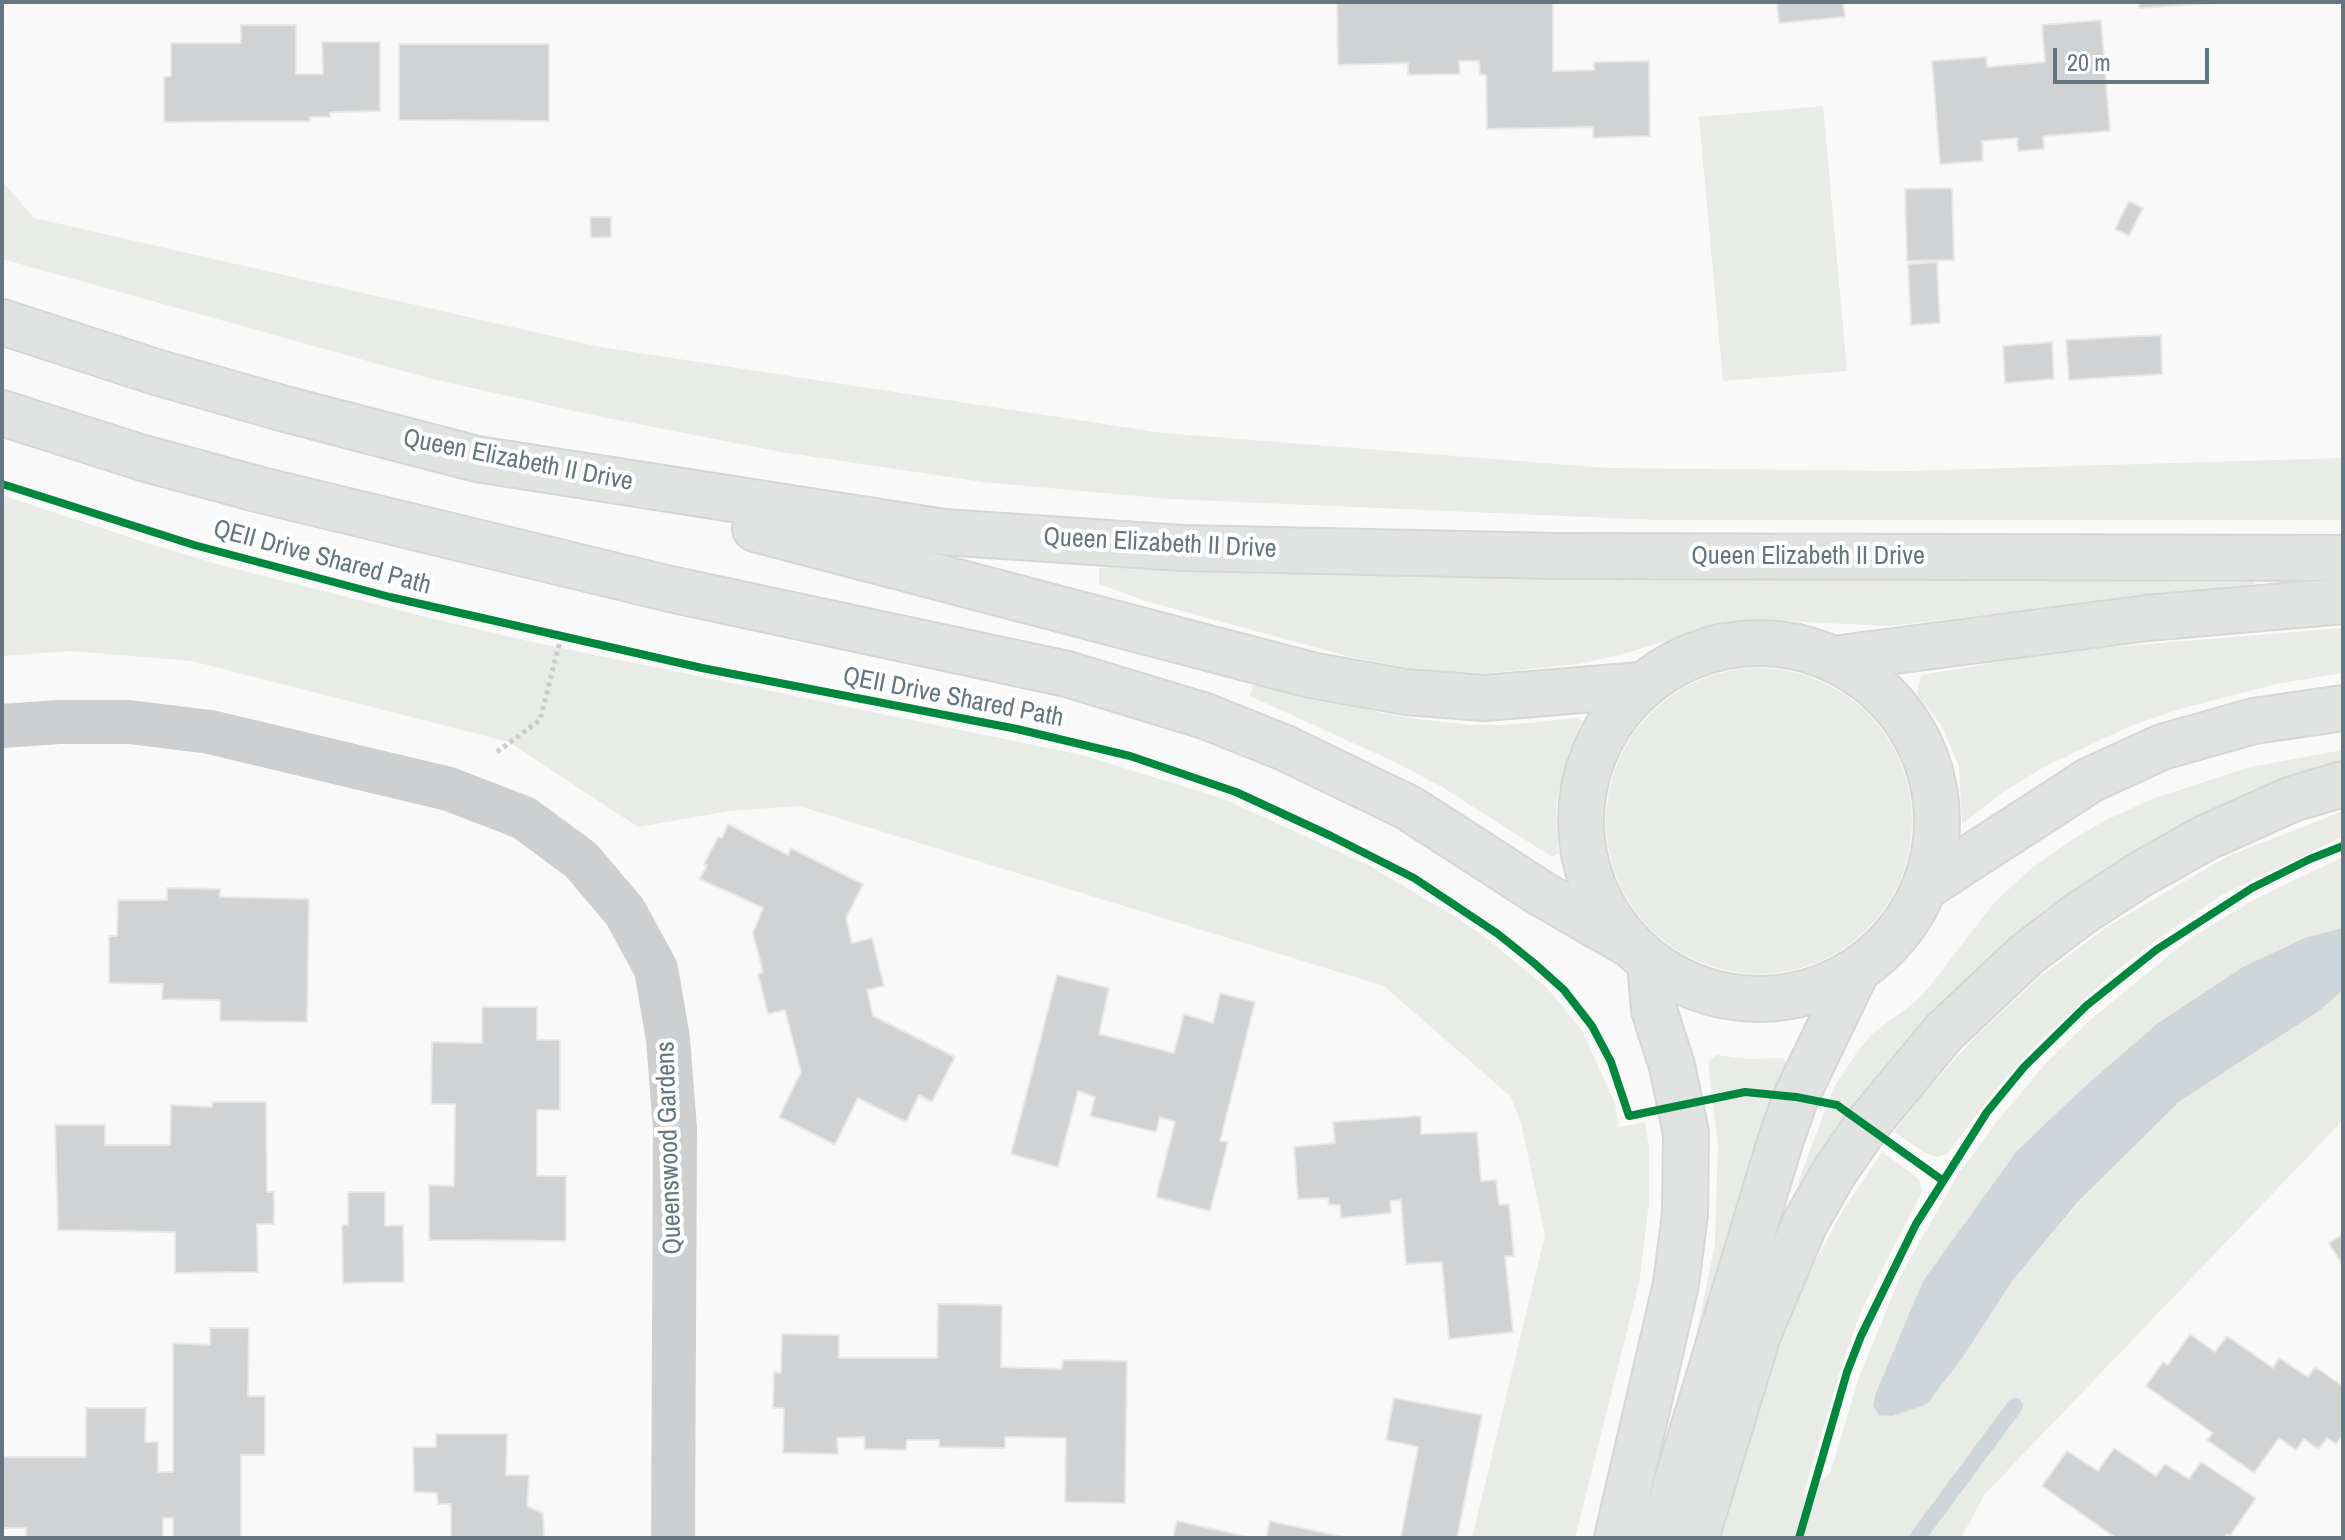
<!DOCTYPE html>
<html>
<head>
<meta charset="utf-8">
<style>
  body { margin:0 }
  #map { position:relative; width:2345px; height:1540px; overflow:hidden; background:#f9f9f9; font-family:"Archivo Narrow",sans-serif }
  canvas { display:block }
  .frame { position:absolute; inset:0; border:4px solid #657683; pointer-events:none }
  .scale { position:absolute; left:2053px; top:48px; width:156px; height:36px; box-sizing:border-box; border:4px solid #657683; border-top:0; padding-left:10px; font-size:24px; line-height:28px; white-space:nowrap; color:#657683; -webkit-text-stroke:6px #fff; paint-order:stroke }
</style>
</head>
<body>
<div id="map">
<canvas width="2345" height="1540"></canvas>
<div class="frame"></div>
<div class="scale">20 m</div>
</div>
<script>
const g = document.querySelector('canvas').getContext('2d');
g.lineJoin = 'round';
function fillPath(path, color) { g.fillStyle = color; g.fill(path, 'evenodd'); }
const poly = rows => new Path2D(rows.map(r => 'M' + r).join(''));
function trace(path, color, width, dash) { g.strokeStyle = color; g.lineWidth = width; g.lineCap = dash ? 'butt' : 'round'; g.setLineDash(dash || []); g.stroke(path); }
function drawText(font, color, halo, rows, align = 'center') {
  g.font = font + ' "Archivo Narrow",sans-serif'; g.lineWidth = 8; g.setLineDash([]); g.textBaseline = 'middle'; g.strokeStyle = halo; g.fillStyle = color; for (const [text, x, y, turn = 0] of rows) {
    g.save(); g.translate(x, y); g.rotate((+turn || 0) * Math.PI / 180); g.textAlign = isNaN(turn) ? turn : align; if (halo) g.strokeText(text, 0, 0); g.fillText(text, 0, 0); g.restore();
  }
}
const green = poly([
  [1823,106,1847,371,1723,381,1699,117],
  [2,181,34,218,600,347,1163,433,1608,468,1908,471,2343,458,2343,520,1657,520,1170,499,983,482,781,452,602,417,432,379,2,259],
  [2,495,150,544,224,566,426,617,532,642,1082,755,1224,799,1368,865,1459,919,1490,941,1546,987,1582,1030,1615,1103,1619,1127,1645,1122,1649,1149,1649,1202,1639,1283,1575,1538,1472,1538,1545,1235,1521,1123,1511,1097,1384,986,799,806,729,811,638,827,509,742,192,661,70,651,2,656],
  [1128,566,2253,578,2255,584,1889,626,1764,620,1727,623,1623,654,1579,664,1490,673,1446,672,1401,667,1351,657,1146,601,1099,584,1099,568],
  [2343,628,2343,673,2276,684,2176,710,2128,727,2044,767,2003,792,1962,824,1959,767,1942,726,1917,694,1921,675,2064,651],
  '1606 821a153 153 0 1 1 306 0a153 153 0 1 1-306 0Z',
  [1254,678,1382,713,1417,719,1470,725,1508,725,1579,718,1582,722,1569,751,1557,801,1556,824,1559,853,1552,857,1442,787,1399,764,1250,696],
  [2343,750,2343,762,2293,779,1922,1025,1863,1096,1802,1185,1798,1183,1833,1089,1857,1052,1873,1033,1915,1002,1930,986,1993,904,2029,870,2070,841,2104,821,2152,799,2250,767],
  [2343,811,2343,836,2222,895,2152,943,2106,979,2039,1042,2000,1084,1947,1154,1937,1157,1925,1153,1894,1132,1919,1099,1976,1036,2041,976,2108,926,2228,856],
  [2343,857,2343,928,2307,937,2016,1152,1923,1281,1967,1351,2010,1284,2078,1203,2180,1101,2319,1011,2343,990,2343,1120,1985,1494,1961,1538,1717,1538,1767,1374,1789,1317,1815,1262,1843,1210,1882,1152,1913,1174,1920,1181,1922,1192,1862,1309,1845,1355,1803,1496,1830,1474,1859,1377,1901,1275,1957,1176,1998,1120,2049,1060,2090,1020,2188,940,2253,900],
  [1717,1055,1747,1059,1782,1058,1790,1065,1654,1484,1696,1336,1715,1244,1718,1145,1708,1062]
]);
const water = poly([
  [2343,928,2343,990,2319,1011,2180,1101,2077,1203,2010,1284,1967,1351,1927,1404,1892,1416,1879,1415,1873,1406,1876,1393,1923,1281,2016,1152,2081,1090,2157,1024,2243,967,2307,937]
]);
const stream = poly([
  [1917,1538,2015,1406]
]);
const building = poly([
  [1337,2,1553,2,1553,71,1594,70,1594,62,1649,61,1650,136,1593,138,1593,127,1487,129,1486,75,1480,75,1479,61,1459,61,1460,74,1408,75,1408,63,1338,65,1337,2],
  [1777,2,1843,2,1845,17,1779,23,1777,2],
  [2139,2,2234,2,2139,8,2139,2],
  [2101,20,2110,131,2043,136,2044,149,2018,151,2017,138,1982,141,1983,161,1940,164,1932,61,1986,57,1987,67,2045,62,2042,25,2101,20],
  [241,25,296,25,296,74,323,74,322,42,380,42,380,111,330,112,330,117,310,117,310,121,164,122,164,77,171,76,171,43,241,43,241,25],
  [399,44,549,44,549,121,399,120,399,44],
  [1952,188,1954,260,1907,261,1905,189,1952,188],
  [2129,201,2143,208,2129,236,2115,229,2129,201],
  [590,217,611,217,611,237,591,238,590,217],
  [1937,262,1940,323,1911,325,1908,264,1937,262],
  [2161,335,2162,374,2069,380,2066,340,2161,335],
  [2052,342,2054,379,2005,383,2003,346,2052,342],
  [728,824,788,855,791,848,863,884,846,918,852,943,872,938,884,986,867,990,873,1016,955,1057,932,1102,919,1095,906,1122,858,1098,835,1145,779,1117,801,1072,785,1010,768,1014,758,974,763,972,753,933,763,908,700,879,707,865,704,864,718,837,722,838,728,824],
  [167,888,220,889,220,897,309,899,307,1022,220,1021,220,1000,162,999,163,984,109,983,109,936,117,936,118,900,167,900,167,888],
  [1057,975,1109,988,1099,1034,1174,1053,1184,1014,1213,1023,1220,993,1255,1002,1220,1141,1228,1142,1210,1211,1156,1197,1175,1122,1160,1117,1156,1132,1090,1116,1095,1097,1078,1091,1058,1167,1011,1154,1057,975],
  [482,1007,537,1007,537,1040,560,1040,560,1110,537,1110,537,1176,566,1176,566,1241,429,1240,429,1185,454,1186,455,1104,431,1104,432,1042,482,1043,482,1007],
  [212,1102,266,1102,267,1192,274,1192,274,1224,257,1224,258,1272,175,1273,175,1232,58,1230,55,1125,105,1125,105,1145,170,1145,171,1105,212,1107,212,1102],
  [1421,1116,1421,1134,1477,1132,1481,1181,1496,1180,1499,1205,1509,1204,1514,1256,1505,1256,1513,1332,1449,1339,1442,1262,1406,1264,1401,1200,1390,1201,1391,1213,1341,1218,1340,1205,1329,1205,1328,1198,1298,1199,1294,1147,1335,1143,1333,1122,1421,1116],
  [348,1192,385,1192,385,1226,403,1225,404,1282,343,1283,342,1225,348,1225,348,1192],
  [2343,1234,2343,1266,2329,1243,2343,1234],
  [938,1304,1002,1305,1001,1367,1062,1369,1063,1360,1127,1361,1125,1503,1065,1502,1066,1438,1005,1437,1005,1448,939,1447,939,1440,907,1440,906,1450,865,1449,864,1437,837,1438,838,1454,783,1453,784,1408,773,1408,774,1372,781,1373,782,1334,839,1335,839,1358,937,1358,938,1304],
  [210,1328,249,1328,248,1396,265,1396,265,1455,241,1455,241,1538,173,1538,173,1518,163,1518,163,1537,26,1537,26,1528,2,1528,2,1457,86,1457,86,1408,146,1408,145,1442,158,1442,158,1472,173,1472,173,1343,210,1345,210,1328],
  [2190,1334,2215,1352,2227,1336,2273,1368,2279,1358,2308,1377,2315,1367,2343,1386,2343,1434,2336,1444,2327,1438,2318,1449,2304,1439,2296,1450,2279,1438,2254,1473,2207,1440,2213,1433,2146,1386,2163,1362,2168,1365,2190,1334],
  [1394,1398,1482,1415,1457,1538,1401,1537,1418,1447,1386,1440,1394,1398],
  [436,1434,507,1434,506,1475,529,1475,527,1506,543,1513,544,1538,451,1538,451,1504,438,1504,437,1493,414,1492,413,1447,436,1447,436,1434],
  [2114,1448,2156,1476,2165,1464,2189,1479,2201,1462,2256,1498,2230,1536,2227,1534,2224,1538,2116,1538,2042,1486,2067,1451,2098,1471,2114,1448],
  [1177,1521,1253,1538,1173,1538,1177,1521],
  [1270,1521,1348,1538,1266,1538,1270,1521]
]);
const path = poly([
  [497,752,540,720,561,637]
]);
const street = poly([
  [2,726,59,722,129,722,210,732,449,789,524,818,581,860,625,912,656,969,668,1039,675,1129,673,1538]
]);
const highway = poly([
  [2,322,156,372,285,409,477,459,944,532,1182,548,1556,556,2343,558],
  [2,413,143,458,261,490,670,589,1067,674,1205,716,1285,748,1409,808,1542,894,1627,943],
  [755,529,1311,675,1406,692,1484,698,1642,685],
  '1581 821a178 178 0 1 1 356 0a178 178 0 1 1-356 0Z',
  [1833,659,2147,618,2343,601],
  [1925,887,2090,780,2162,747,2254,721,2343,708],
  [1617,1538,1676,1284,1685,1214,1686,1133,1672,1066,1654,1010,1650,963],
  [1660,1538,1781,1139,1796,1097,1857,970],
  [1696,1538,1758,1335,1805,1223,1835,1171,1867,1125,1944,1032,2027,954,2081,913,2141,874,2205,838,2292,799,2343,784]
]);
const cycleway = poly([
  [2,484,194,545,390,597,702,668,1017,729,1130,756,1236,792,1331,836,1414,878,1498,934,1534,963,1564,990,1592,1026,1611,1062,1629,1116,1745,1092,1796,1097,1837,1105,1942,1180],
  [1799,1538,1847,1372,1861,1336,1916,1224,1987,1112,2024,1067,2086,1006,2156,950,2252,888,2310,859,2343,846]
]);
const streetNames = [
  ["Queen Elizabeth II Drive",518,461,11],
  ["Queen Elizabeth II Drive",1160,544,3],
  ["Queen Elizabeth II Drive",1808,557],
  ["QEII Drive Shared Path",322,558,15],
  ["QEII Drive Shared Path",953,698,11],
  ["Queenswood Gardens",670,1148,-92]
];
fillPath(green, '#e8ebe6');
fillPath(water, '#ced6d9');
trace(stream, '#ced6d9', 16);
fillPath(building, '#d0d2d3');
trace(building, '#e8e8e8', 2);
trace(highway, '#d5d6d6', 48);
trace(path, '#cbcccd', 5, [4, 4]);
trace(street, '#cecfd0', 44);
trace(highway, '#e1e2e2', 44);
trace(cycleway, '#00873e', 8);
drawText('26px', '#657683', '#fff', streetNames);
</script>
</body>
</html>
